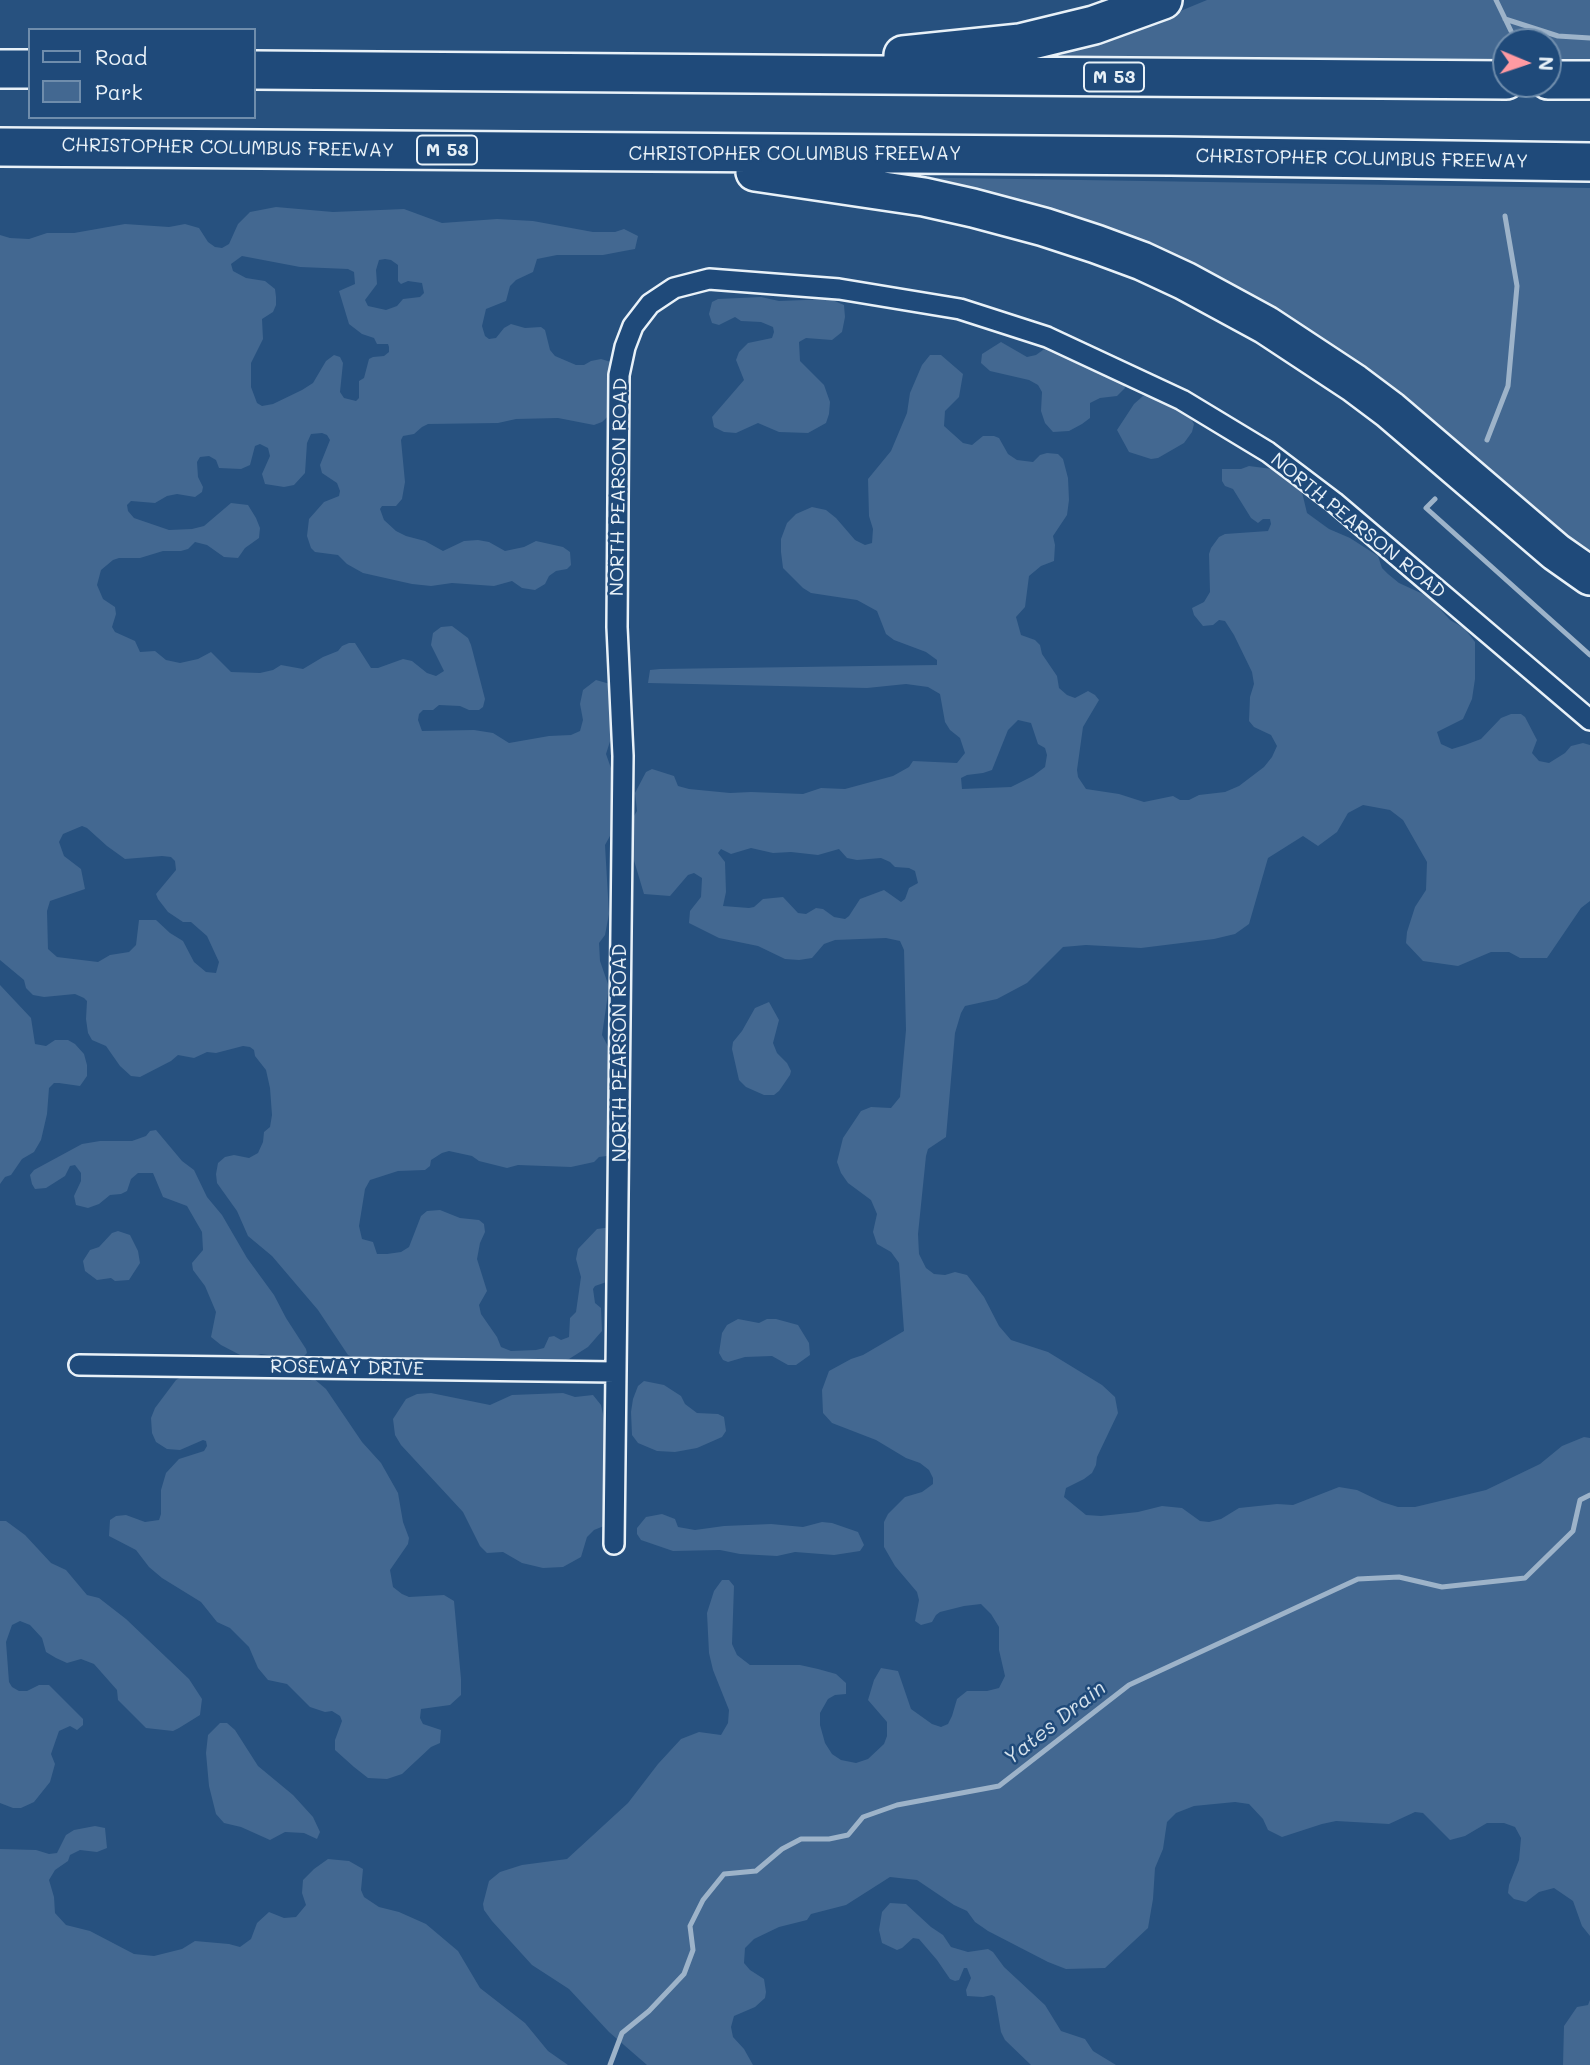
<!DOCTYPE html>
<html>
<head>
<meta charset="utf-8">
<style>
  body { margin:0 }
  #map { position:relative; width:1590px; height:2065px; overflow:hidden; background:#27517f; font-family:Mali,sans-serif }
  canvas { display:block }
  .legend { position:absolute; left:28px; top:28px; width:228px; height:91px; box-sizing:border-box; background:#1f4a7a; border:2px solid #6f8dac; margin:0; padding:9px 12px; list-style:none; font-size:21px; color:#e8f1f8 }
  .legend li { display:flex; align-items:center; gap:14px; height:35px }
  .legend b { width:35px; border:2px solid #6f8dac }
  .north { position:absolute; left:1492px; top:28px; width:70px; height:70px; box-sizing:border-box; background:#1f4a7a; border:2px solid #6f8dac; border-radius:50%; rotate:92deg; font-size:19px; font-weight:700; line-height:28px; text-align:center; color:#e8f1f8 }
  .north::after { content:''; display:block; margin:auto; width:24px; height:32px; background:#ff9aa2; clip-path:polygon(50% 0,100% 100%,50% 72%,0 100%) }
</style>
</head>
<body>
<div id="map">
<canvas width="1590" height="2065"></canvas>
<ul class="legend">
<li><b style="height:9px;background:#1f4a7a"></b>Road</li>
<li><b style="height:19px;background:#436891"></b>Park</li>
</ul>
<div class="north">N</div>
</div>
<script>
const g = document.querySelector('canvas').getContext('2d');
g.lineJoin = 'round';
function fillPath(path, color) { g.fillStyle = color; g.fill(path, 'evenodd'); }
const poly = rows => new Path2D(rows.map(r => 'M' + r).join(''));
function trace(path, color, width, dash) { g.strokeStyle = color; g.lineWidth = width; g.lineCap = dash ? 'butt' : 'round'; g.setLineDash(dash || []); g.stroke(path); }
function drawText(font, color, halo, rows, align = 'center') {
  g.font = font + ' Mali,sans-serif'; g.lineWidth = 5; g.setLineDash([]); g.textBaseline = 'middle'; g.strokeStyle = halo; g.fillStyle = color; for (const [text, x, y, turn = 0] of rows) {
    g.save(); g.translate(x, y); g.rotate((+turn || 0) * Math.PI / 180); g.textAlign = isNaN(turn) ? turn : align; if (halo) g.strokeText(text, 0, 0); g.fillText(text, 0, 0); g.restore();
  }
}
const green = poly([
  [1207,0,1590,0,1590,60,1548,60,1548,42,1506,42,1506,59,1046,57,1047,51,1149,24],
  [891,177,1590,188,1590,564,1340,360],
  [276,207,333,212,404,209,442,223,497,219,533,221,593,232,615,232,624,229,638,236,635,249,624,251,603,255,557,255,537,259,533,272,516,280,510,286,506,301,486,309,482,326,485,336,489,339,496,338,504,328,511,324,525,328,541,327,545,330,550,350,555,356,576,365,584,365,591,361,601,359,611,362,618,366,622,403,602,422,594,425,558,418,516,419,498,423,428,424,422,427,414,434,403,436,401,440,405,482,402,499,396,506,382,506,380,509,384,520,396,531,406,536,425,541,443,551,464,541,478,540,489,542,505,551,524,547,536,541,563,547,570,552,571,565,567,569,556,571,549,576,545,584,535,590,522,588,512,581,494,586,452,583,431,586,412,584,363,573,347,564,338,555,315,552,311,548,307,536,309,519,324,502,339,496,340,491,337,483,322,473,320,465,330,440,327,435,322,433,311,434,307,443,305,473,294,485,284,487,265,484,262,474,270,456,268,448,260,444,255,446,250,465,241,469,219,468,216,460,209,456,200,457,197,462,198,477,203,487,202,492,195,497,177,494,167,496,155,503,131,501,127,505,128,511,134,518,169,530,192,529,204,526,231,503,248,505,256,518,260,528,259,538,245,548,238,558,224,557,207,545,195,542,188,549,181,551,163,551,140,558,119,558,113,560,101,570,97,585,103,599,115,607,116,614,112,627,115,632,135,641,140,652,155,651,166,660,180,663,198,659,211,652,231,672,260,673,273,670,281,665,303,669,323,657,338,651,342,646,349,643,355,643,371,668,378,668,403,659,412,661,427,673,436,676,444,671,431,645,433,633,441,627,452,626,468,638,471,645,485,699,483,707,479,710,469,710,460,706,439,705,433,710,423,710,419,714,418,720,422,731,474,730,493,733,509,743,549,736,571,735,580,731,583,720,580,704,583,690,596,680,610,684,613,732,606,754,612,771,616,825,605,845,609,914,605,935,599,943,600,961,609,987,602,1035,612,1054,607,1077,628,1118,628,1136,614,1155,599,1157,594,1162,571,1167,518,1165,507,1168,479,1161,472,1156,449,1151,442,1153,431,1160,430,1166,425,1170,398,1171,370,1180,365,1189,359,1226,362,1239,373,1242,377,1254,387,1254,401,1252,409,1247,421,1216,427,1211,440,1210,460,1218,479,1220,484,1224,485,1232,480,1243,477,1259,487,1291,479,1305,481,1314,497,1337,501,1347,511,1351,536,1350,544,1348,549,1337,554,1336,561,1340,569,1337,570,1318,576,1312,581,1277,576,1259,578,1249,597,1229,612,1227,618,1278,595,1286,593,1289,595,1303,601,1308,602,1331,588,1347,569,1359,557,1363,510,1358,456,1360,355,1358,348,1355,318,1310,272,1256,248,1236,237,1211,217,1183,216,1174,218,1163,225,1157,234,1155,249,1158,258,1153,263,1142,264,1132,270,1127,272,1115,270,1088,266,1070,255,1056,254,1050,250,1047,243,1046,216,1053,207,1052,194,1058,178,1055,171,1061,140,1077,131,1076,120,1066,106,1046,92,1040,88,1033,86,1019,87,1001,84,998,75,994,44,997,33,995,26,988,24,980,0,960,0,235,10,238,29,239,47,233,74,233,125,224,169,227,185,224,199,228,208,242,215,247,222,248,229,244,238,224,250,212],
  [242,256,300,267,348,269,354,272,355,284,339,291,349,324,362,334,374,338,377,344,388,344,389,347,389,352,384,356,373,357,369,359,364,378,359,381,359,398,356,401,344,398,340,392,343,363,340,357,334,355,326,361,313,383,302,390,273,404,262,406,257,403,251,387,251,363,263,339,262,319,273,312,276,305,276,297,275,289,265,281,246,278,233,271,231,264],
  [385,259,391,260,398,265,398,281,401,284,408,281,422,283,424,293,420,297,403,299,397,306,386,310,368,306,365,300,377,284,376,270,379,260],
  [82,826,87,828,107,846,125,859,162,856,171,857,175,861,176,870,156,894,158,899,168,912,183,922,191,922,207,936,219,962,216,973,206,972,194,962,183,941,170,933,156,920,139,920,136,945,129,952,110,955,98,962,57,957,48,949,47,911,50,901,85,889,81,869,64,856,59,842,63,834],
  [761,297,779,301,830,299,844,305,845,317,842,332,832,340,806,338,799,342,800,361,824,385,830,402,829,414,826,423,808,433,779,432,758,423,736,433,724,432,714,427,712,417,744,380,736,360,739,352,748,343,772,338,774,332,773,327,761,322,741,321,735,317,719,325,712,323,709,314,712,302,718,299],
  [1001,342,1027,357,1036,355,1047,347,1124,383,1125,388,1117,396,1100,398,1090,403,1090,418,1082,424,1069,431,1053,432,1045,423,1041,411,1042,392,1038,385,1029,380,990,371,981,363,982,354],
  [930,355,941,355,963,374,959,397,945,411,944,426,963,443,972,445,983,436,994,436,999,438,1008,454,1017,460,1033,462,1040,455,1047,453,1058,454,1063,459,1068,478,1069,500,1067,515,1053,536,1055,545,1054,561,1041,566,1029,576,1025,607,1016,617,1021,635,1035,640,1040,645,1042,654,1057,676,1059,688,1067,695,1075,698,1088,691,1095,695,1099,700,1083,727,1077,770,1078,777,1086,789,1119,794,1144,802,1173,796,1180,800,1189,800,1199,795,1225,792,1239,786,1264,767,1272,757,1277,746,1271,735,1254,727,1249,721,1250,697,1254,684,1252,672,1234,635,1225,621,1219,620,1213,625,1203,626,1194,615,1192,608,1204,602,1210,592,1209,554,1211,548,1219,537,1225,534,1268,531,1271,524,1270,519,1263,519,1258,523,1251,518,1233,489,1225,486,1222,481,1222,469,1241,469,1249,466,1280,470,1301,488,1307,513,1329,529,1350,538,1378,556,1382,568,1388,574,1399,583,1423,594,1433,601,1450,620,1464,628,1475,642,1475,679,1472,699,1463,719,1437,732,1441,744,1452,749,1465,745,1481,739,1501,718,1511,714,1521,714,1525,717,1537,740,1532,753,1539,761,1549,763,1565,753,1571,746,1583,743,1590,745,1590,901,1581,908,1547,958,1520,958,1509,952,1491,952,1458,966,1423,961,1406,943,1407,932,1415,907,1426,890,1427,862,1403,820,1390,810,1363,805,1348,813,1337,832,1318,846,1303,836,1268,858,1249,924,1235,934,1214,939,1141,948,1086,945,1063,947,1027,983,997,999,965,1006,961,1013,955,1033,946,1137,928,1149,926,1156,918,1234,919,1254,926,1268,934,1274,945,1275,955,1272,967,1275,984,1297,999,1326,1011,1340,1048,1352,1102,1385,1115,1397,1118,1413,1097,1457,1096,1465,1092,1473,1084,1479,1066,1488,1064,1497,1086,1515,1101,1516,1138,1512,1162,1506,1182,1508,1200,1521,1209,1522,1221,1519,1239,1508,1277,1504,1293,1505,1339,1487,1357,1490,1382,1502,1398,1507,1415,1507,1486,1490,1540,1464,1562,1446,1584,1437,1590,1438,1590,1936,1582,1926,1573,1901,1554,1888,1539,1892,1526,1902,1514,1899,1508,1893,1509,1885,1519,1860,1521,1838,1515,1827,1504,1823,1487,1823,1465,1836,1450,1840,1423,1813,1415,1812,1389,1824,1336,1821,1322,1824,1282,1837,1268,1830,1263,1819,1249,1804,1235,1802,1194,1806,1176,1813,1167,1822,1163,1849,1155,1868,1153,1899,1148,1928,1105,1968,1066,1969,1048,1962,988,1931,975,1922,967,1911,954,1905,917,1880,890,1877,846,1905,811,1914,807,1920,779,1927,754,1939,745,1948,744,1963,750,1970,764,1979,766,1992,765,1998,755,2007,734,2016,731,2027,733,2037,744,2049,753,2065,647,2065,609,2032,569,1989,532,1965,492,1921,484,1910,483,1904,489,1881,500,1872,522,1865,567,1859,628,1803,658,1764,681,1739,699,1732,721,1735,728,1723,729,1710,713,1670,709,1653,707,1613,714,1591,722,1580,729,1580,734,1586,732,1644,737,1655,750,1665,800,1665,818,1669,836,1674,846,1683,846,1694,835,1695,828,1699,820,1713,820,1725,825,1743,832,1754,841,1760,856,1763,868,1759,884,1744,887,1736,887,1722,868,1700,874,1680,881,1668,898,1671,911,1709,932,1724,941,1727,948,1724,952,1716,957,1699,967,1691,987,1691,999,1688,1005,1676,999,1650,999,1627,991,1614,981,1604,964,1606,940,1612,936,1615,932,1622,921,1625,915,1621,919,1600,917,1592,895,1566,884,1547,884,1522,888,1514,905,1497,922,1492,933,1484,933,1478,929,1470,920,1463,906,1458,876,1440,832,1423,823,1413,822,1390,829,1371,851,1359,863,1355,904,1331,899,1263,891,1252,877,1244,873,1232,877,1214,871,1200,848,1183,841,1173,837,1162,843,1138,861,1111,871,1107,891,1108,900,1097,906,1030,904,950,900,941,886,938,835,940,824,944,812,958,799,960,785,959,758,946,719,938,689,923,690,911,701,897,702,878,694,873,688,875,670,896,644,894,627,837,629,824,637,811,635,793,646,772,652,769,674,776,678,786,689,789,730,793,751,792,803,794,821,788,845,789,893,776,909,767,913,761,957,763,965,753,960,738,950,730,945,722,940,694,928,687,906,684,867,688,648,683,650,670,660,669,937,665,937,660,926,652,894,640,886,634,877,611,857,600,811,593,803,588,783,568,781,552,781,539,787,523,796,514,812,507,826,510,836,518,855,540,865,545,872,543,873,529,869,516,868,479,891,451,907,413,910,393,922,365],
  [1018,720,1031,723,1038,744,1045,748,1047,755,1045,767,1033,776,1011,787,962,789,961,778,967,775,983,773,992,770,1008,730],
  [751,848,773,853,791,852,818,855,839,849,847,858,857,860,881,858,890,862,895,867,909,868,915,871,918,883,909,888,905,899,901,902,884,890,860,899,849,916,845,919,834,917,823,909,816,908,806,914,798,913,783,897,763,899,754,907,749,908,723,906,726,892,725,862,718,853,721,849,731,854],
  [1151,395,1186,411,1194,424,1192,432,1184,443,1158,458,1151,459,1129,452,1117,430,1134,404,1143,396],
  [0,985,31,1018,35,1044,46,1046,55,1040,68,1040,75,1044,84,1054,87,1065,87,1076,80,1086,59,1083,54,1083,49,1088,47,1114,41,1140,34,1152,22,1159,11,1175,5,1177,0,1184],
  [769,1002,779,1020,773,1043,777,1053,787,1063,791,1071,790,1075,779,1091,774,1095,764,1095,746,1087,739,1080,732,1049,733,1042,742,1031,755,1008],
  [156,1130,182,1161,194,1170,207,1197,222,1215,247,1258,274,1295,286,1318,306,1349,307,1353,304,1356,292,1358,261,1354,252,1357,244,1357,221,1345,211,1337,216,1312,205,1286,193,1270,192,1263,203,1250,202,1232,187,1206,163,1197,153,1173,138,1173,131,1179,127,1191,121,1194,110,1195,99,1204,88,1208,76,1205,74,1196,81,1181,81,1173,75,1165,70,1166,65,1176,46,1188,35,1189,32,1184,30,1175,34,1170,82,1144,100,1141,132,1141,146,1136,150,1131],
  [118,1231,130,1235,138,1251,140,1263,129,1280,115,1281,111,1278,97,1280,85,1271,83,1261,90,1250,99,1247,112,1233],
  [738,1319,759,1323,767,1319,776,1319,798,1325,809,1343,810,1355,796,1365,788,1365,772,1356,745,1357,728,1362,723,1360,719,1353,722,1333,727,1325],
  [184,1375,236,1376,242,1379,258,1377,313,1378,326,1389,362,1442,381,1463,398,1493,403,1522,409,1538,408,1544,390,1570,393,1587,402,1594,409,1597,444,1595,454,1601,461,1679,461,1695,450,1705,421,1709,420,1718,423,1724,441,1730,440,1743,431,1747,402,1774,387,1779,368,1778,354,1767,335,1750,335,1740,342,1721,340,1716,332,1711,325,1712,310,1707,287,1684,268,1680,258,1668,249,1647,230,1628,217,1622,201,1602,162,1578,149,1567,136,1550,109,1536,110,1520,116,1516,126,1515,145,1522,159,1520,161,1514,161,1490,166,1473,179,1459,204,1451,207,1446,206,1441,203,1440,180,1450,167,1449,156,1442,152,1433,151,1418,155,1408,176,1380],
  [644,1381,664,1385,681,1396,685,1404,697,1413,718,1414,724,1417,726,1431,722,1437,697,1448,675,1452,657,1451,638,1443,632,1435,631,1412,633,1399,638,1386],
  [431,1393,490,1405,512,1395,563,1393,575,1397,593,1395,601,1405,609,1441,604,1475,611,1506,604,1526,594,1530,587,1537,581,1557,563,1567,543,1568,522,1563,503,1552,487,1553,480,1546,463,1512,401,1445,395,1435,393,1419,406,1399,417,1394],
  [662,1514,675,1519,678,1527,695,1530,724,1526,771,1524,803,1527,822,1522,832,1523,858,1532,864,1545,860,1551,834,1555,795,1552,777,1556,740,1554,720,1550,673,1551,641,1540,637,1534,637,1528,646,1517],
  [0,1521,6,1521,25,1535,51,1563,66,1570,87,1595,99,1598,126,1619,189,1679,202,1699,200,1715,179,1728,173,1731,146,1728,118,1700,117,1690,94,1664,81,1659,67,1663,56,1658,46,1652,42,1638,30,1625,20,1621,12,1625,6,1642,9,1682,12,1687,19,1691,27,1691,39,1685,49,1685,83,1719,83,1725,77,1730,70,1726,59,1731,51,1754,55,1764,50,1782,34,1802,21,1808,13,1808,0,1803],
  [220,1723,227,1723,235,1730,258,1766,293,1795,313,1817,320,1832,317,1839,304,1833,285,1832,270,1840,241,1827,224,1823,216,1814,209,1786,206,1753,208,1735],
  [95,1826,105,1828,107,1848,97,1852,80,1850,70,1855,68,1861,55,1870,49,1880,54,1897,55,1913,66,1925,90,1931,134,1954,154,1956,182,1949,195,1941,229,1944,240,1947,251,1939,257,1923,269,1912,284,1918,296,1917,306,1905,302,1893,303,1880,314,1869,328,1859,349,1861,363,1869,361,1890,364,1897,379,1907,399,1912,426,1924,458,1951,480,1988,525,2023,548,2051,568,2065,0,2065,0,1849,36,1850,49,1854,57,1853,66,1835,74,1830],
  [890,1903,906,1904,931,1927,943,1935,951,1947,968,1952,988,1949,993,1952,1004,1967,1045,2005,1061,2031,1085,2039,1093,2051,1116,2065,1031,2065,1005,2040,1001,2032,995,1997,992,1995,983,1997,967,1996,966,1990,971,1978,967,1968,964,1968,959,1980,955,1981,950,1979,937,1960,919,1939,913,1938,902,1948,897,1950,882,1943,879,1930,882,1912],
  [1590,2000,1590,2065,1563,2065,1564,2026,1577,2007,1588,2005]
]);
const stream = poly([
  [1496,0,1511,31],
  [1505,19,1558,36,1590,38],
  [1487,440,1508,386,1517,286,1505,216],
  [1435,499,1426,508,1590,655],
  [610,2065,622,2033,649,2011,684,1974,693,1950,690,1926,703,1900,724,1874,756,1871,782,1849,801,1839,829,1839,848,1835,863,1817,897,1805,999,1786,1129,1685,1358,1579,1399,1577,1442,1587,1525,1578,1573,1531,1580,1500,1590,1495]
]);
const street = poly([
  [79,1365,615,1372],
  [614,1544,623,756,617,627,619,375,625,347,633,326,650,304,674,288,709,279,839,289,960,309,1047,337,1182,400,1268,452,1334,502,1590,720]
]);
const highway = poly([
  [903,55,1020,43,1094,25,1163,0],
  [0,69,30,69],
  [254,70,1506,80],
  [1548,80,1590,80],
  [0,147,1170,156,1590,162],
  [755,172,924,197,973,208,1044,227,1096,244,1142,261,1185,281,1266,325,1354,383,1390,410,1556,552,1590,576]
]);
const shields = [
  [1114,77,60],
  [447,150,60]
];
const shieldNames = [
  ["M 53",1114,77],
  ["M 53",447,150]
];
const streetNames = [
  ["CHRISTOPHER COLUMBUS FREEWAY",228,148,1],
  ["CHRISTOPHER COLUMBUS FREEWAY",795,154],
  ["CHRISTOPHER COLUMBUS FREEWAY",1362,159,1],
  ["NORTH PEARSON ROAD",619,487,-89],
  ["NORTH PEARSON ROAD",1358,526,39],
  ["NORTH PEARSON ROAD",620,1053,-90],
  ["ROSEWAY DRIVE",347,1368,1]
];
const waterNames = [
  ["Yates Drain",1055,1723,-38]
];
fillPath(green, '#436891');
trace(stream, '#9db3c9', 5);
trace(street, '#e8f1f8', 24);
trace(highway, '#e8f1f8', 42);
trace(street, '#1f4a7a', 19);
trace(highway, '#1f4a7a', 37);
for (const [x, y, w] of shields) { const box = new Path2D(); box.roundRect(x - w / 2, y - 14.5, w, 29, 5); g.fillStyle = '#1f4a7a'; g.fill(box); trace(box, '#e8f1f8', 2); }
drawText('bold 18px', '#e8f1f8', null, shieldNames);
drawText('19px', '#e8f1f8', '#1f4a7a', streetNames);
drawText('italic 21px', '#d5e2ec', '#1f4a7a', waterNames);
</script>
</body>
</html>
